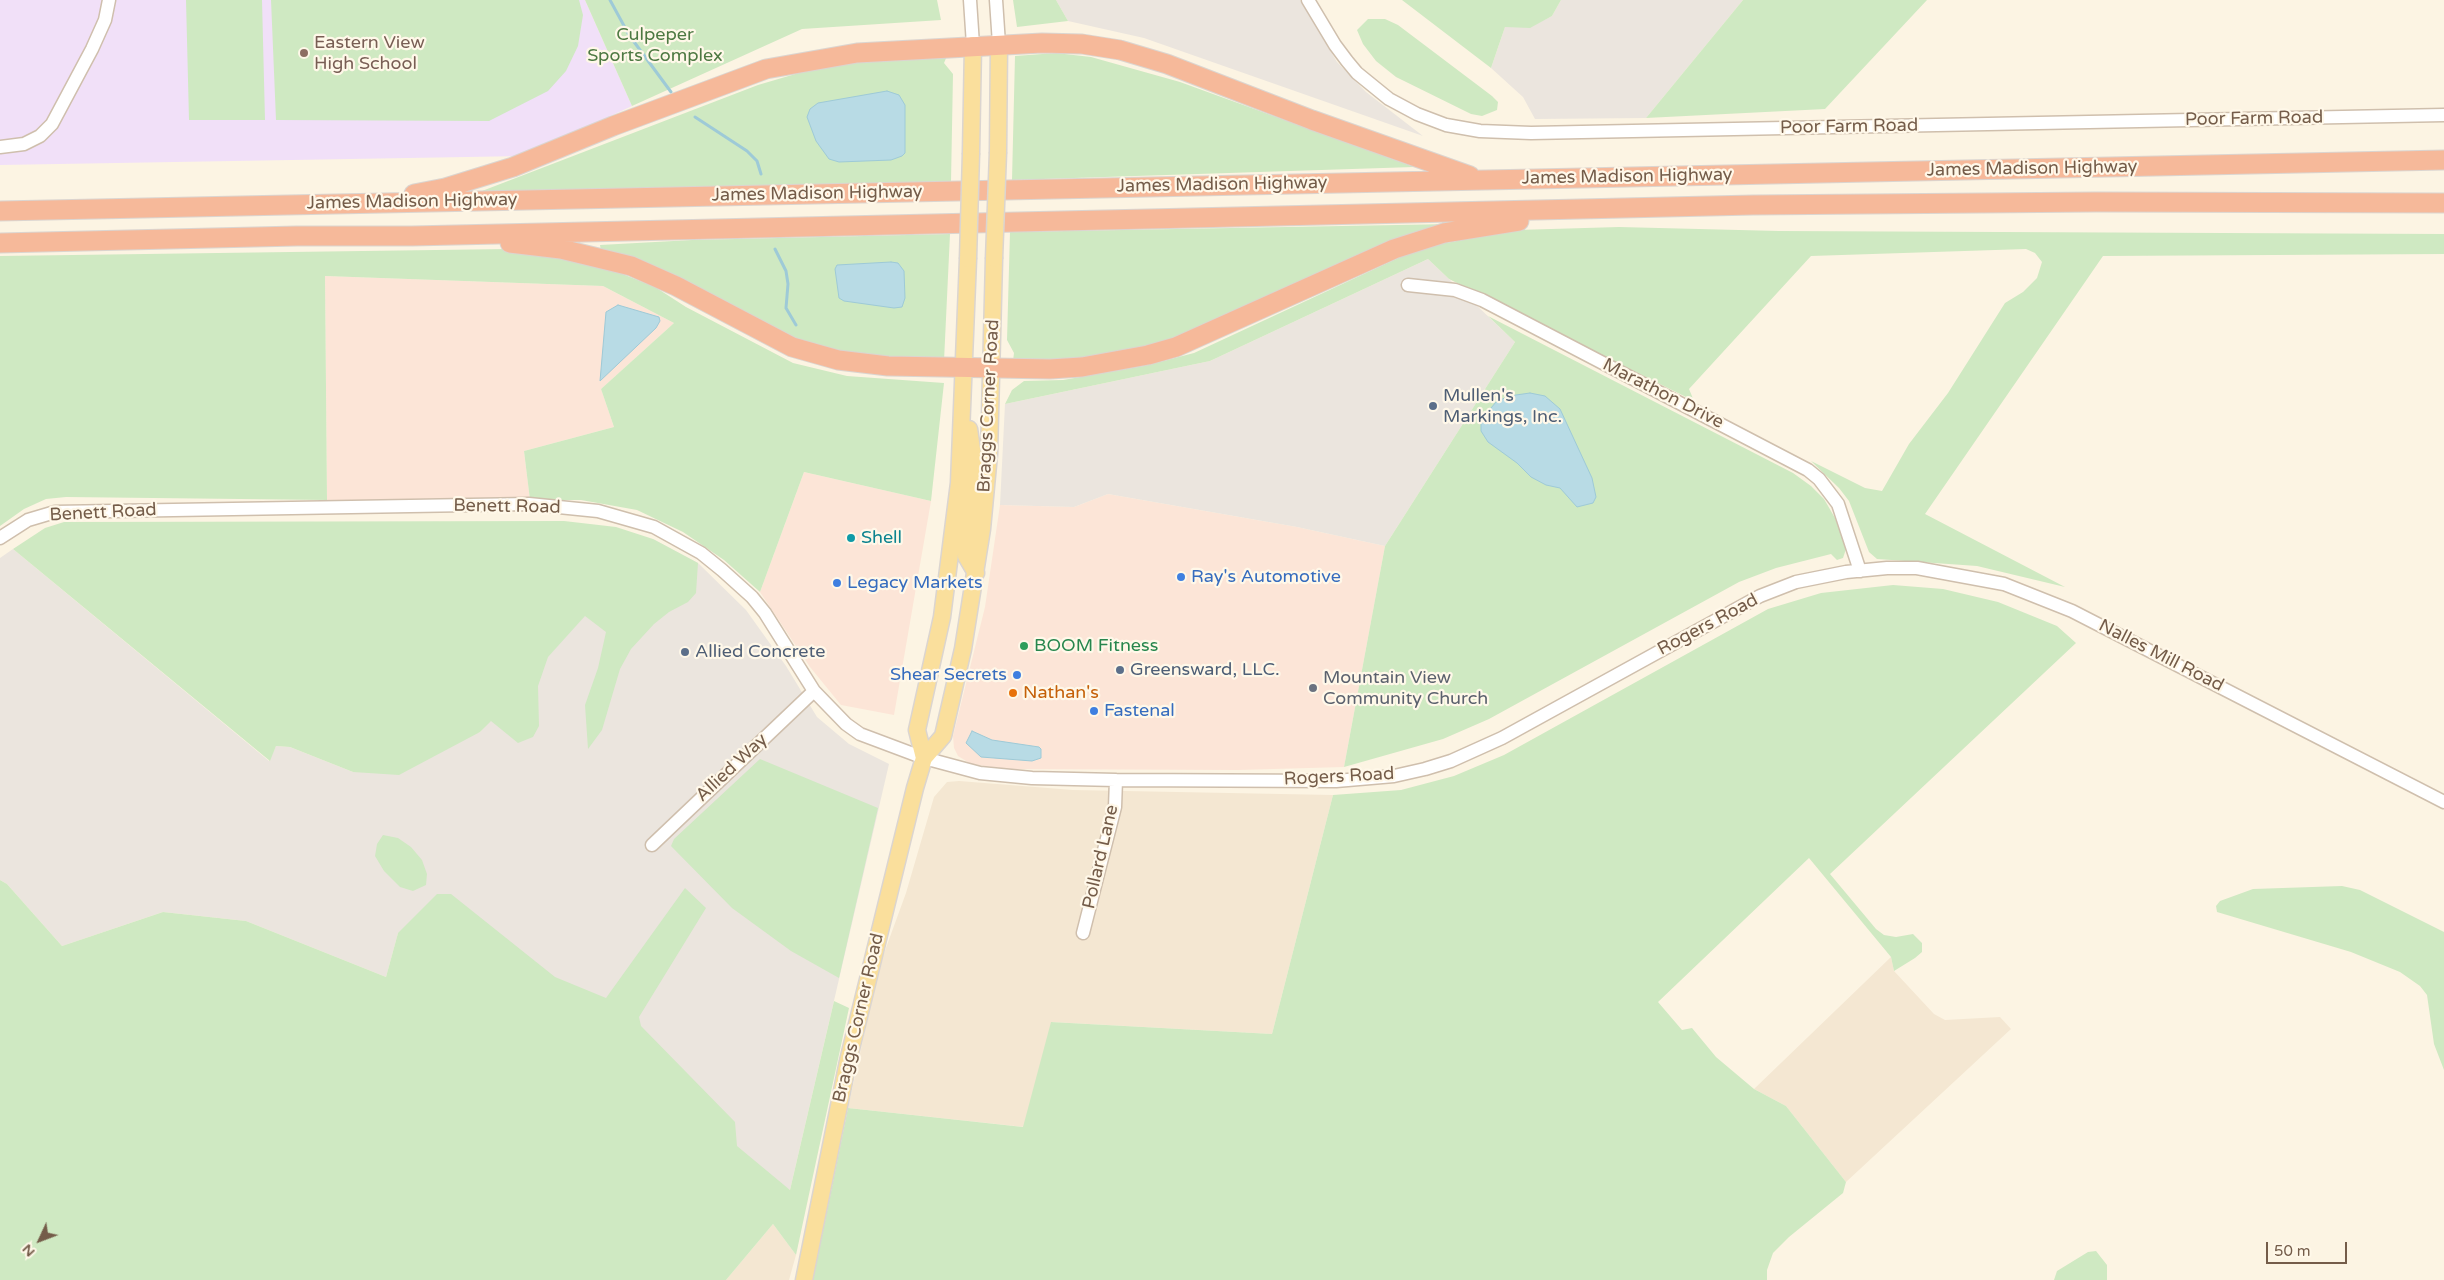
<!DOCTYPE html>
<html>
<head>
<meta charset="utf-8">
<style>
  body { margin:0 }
  #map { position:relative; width:2444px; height:1280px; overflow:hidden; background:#fcf4e3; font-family:"Varela Round",sans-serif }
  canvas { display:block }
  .north { position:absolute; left:15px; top:1215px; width:50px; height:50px; -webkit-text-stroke:4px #fff8e9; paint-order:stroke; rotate:227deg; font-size:14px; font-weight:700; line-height:20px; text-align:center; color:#745c49 }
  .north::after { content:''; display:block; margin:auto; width:18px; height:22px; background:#745c49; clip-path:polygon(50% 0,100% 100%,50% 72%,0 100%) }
  .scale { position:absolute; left:2266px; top:1242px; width:81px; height:22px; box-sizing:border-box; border:2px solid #745c49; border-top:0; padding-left:6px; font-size:15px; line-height:18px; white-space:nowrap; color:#745c49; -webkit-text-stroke:4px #fff8e9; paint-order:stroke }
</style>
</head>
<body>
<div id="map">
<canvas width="2444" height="1280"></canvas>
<div class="north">N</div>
<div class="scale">50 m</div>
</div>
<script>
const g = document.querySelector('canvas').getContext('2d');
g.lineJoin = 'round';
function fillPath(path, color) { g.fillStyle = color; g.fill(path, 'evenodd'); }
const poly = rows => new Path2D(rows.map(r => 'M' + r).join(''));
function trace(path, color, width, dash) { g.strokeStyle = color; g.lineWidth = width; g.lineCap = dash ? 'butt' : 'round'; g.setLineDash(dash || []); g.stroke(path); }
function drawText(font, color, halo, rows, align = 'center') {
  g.font = font + ' "Varela Round",sans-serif'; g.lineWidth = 4.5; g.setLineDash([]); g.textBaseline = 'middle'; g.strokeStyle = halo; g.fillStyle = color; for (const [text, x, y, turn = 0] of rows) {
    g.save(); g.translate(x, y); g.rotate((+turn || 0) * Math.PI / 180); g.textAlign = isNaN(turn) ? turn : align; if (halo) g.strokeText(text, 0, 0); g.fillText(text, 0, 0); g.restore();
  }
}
const residential = poly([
  [959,781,1073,790,1333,795,1272,1034,1052,1022,1024,1127,848,1108,879,967,906,893,934,797,947,782],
  [1891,957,1894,971,1934,1014,1945,1020,2000,1017,2011,1029,1846,1182,1786,1106,1754,1089],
  [773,1224,796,1255,789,1280,726,1280]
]);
const commercial = poly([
  [325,276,603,286,674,323,601,389,614,427,524,451,530,500,327,500],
  [804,472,931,501,894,715,841,705,810,667,760,592],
  [1108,494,1297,527,1385,546,1344,767,1238,770,1005,769,971,764,958,756,954,748,953,736,985,607,1000,505,1074,507]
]);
const industrial = poly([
  [1056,0,1300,0,1337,62,1366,92,1423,136,1144,38,1068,21],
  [1561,0,1743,0,1646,118,1535,119,1523,97,1491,68,1505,27,1530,27,1552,16],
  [1428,259,1515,342,1385,546,1297,527,1108,494,1074,507,1000,505,1005,404,1210,361],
  [653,539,698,563,746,610,786,666,817,717,849,744,889,764,790,1190,398,933,386,977,246,921,163,912,62,946,7,884,0,880,0,558,13,549,269,761,276,746,290,747,353,772,480,732]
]);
const education = poly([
  [0,0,585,0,632,106,525,156,0,165]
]);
const green = poly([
  [186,0,262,0,265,120,189,120],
  [271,0,579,0,583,15,578,46,566,71,548,91,489,121,276,120],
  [585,0,937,0,941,20,802,29,632,106],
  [1013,0,1056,0,1068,21,1017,27],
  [1402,0,1561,0,1552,16,1530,28,1505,27,1491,68],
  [1743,0,1927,0,1825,109,1646,118],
  [1368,19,1385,19,1398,25,1492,96,1498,102,1497,110,1482,116,1471,114,1396,77,1376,61,1363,44,1357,30],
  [1056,53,1091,57,1180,82,1414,167,1012,180,1015,56],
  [947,56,944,63,953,74,951,182,482,191,758,85,809,70,850,63],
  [1453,224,1164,343,1086,359,1013,361,1014,353,1007,340,1010,232],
  [1619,227,1779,231,2444,234,2444,254,2103,256,1925,514,2065,587,1977,566,1877,559,1869,552,1849,501,1839,488,1811,461,1865,488,1882,491,1909,444,1948,393,2005,303,2023,292,2037,278,2042,262,2035,253,2026,249,1811,256,1689,389,1694,401,1449,279,1428,259,1210,361,1005,404,1012,390,1024,381,1063,380,1144,366,1194,353,1409,253,1440,244,1517,230],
  [950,234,944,361,839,353,796,340,601,251,600,245,692,240],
  [508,249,600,265,655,287,686,307,793,363,847,376,944,383,931,501,804,472,760,592,724,560,683,532,637,510,581,500,530,500,524,451,614,427,601,389,674,323,603,286,325,276,327,500,66,497,46,499,24,509,0,526,0,256],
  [1488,316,1793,473,1811,486,1824,499,1835,518,1846,549,1843,558,1837,560,1831,554,1776,568,1739,582,1489,719,1443,739,1344,767,1385,546,1515,342],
  [564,521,616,527,653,539,698,563,696,593,688,602,669,612,654,624,631,649,620,669,602,730,588,749,585,705,598,668,606,632,585,616,548,657,538,686,539,726,533,737,518,743,491,721,480,732,399,775,353,772,290,747,276,746,270,761,13,549,45,528,64,522],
  [1893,585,1943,589,1998,602,2057,626,2076,643,1830,874,1876,929,1884,935,1896,937,1913,934,1922,943,1922,952,1915,958,1894,971,1891,957,1809,858,1658,1002,1682,1030,1692,1028,1716,1057,1754,1089,1786,1106,1846,1182,1843,1193,1789,1237,1773,1253,1767,1270,1767,1280,813,1280,848,1108,1023,1127,1051,1022,1272,1034,1333,795,1401,790,1454,776,1504,755,1768,609,1821,593],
  [760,759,878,808,839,978,791,951,732,908,671,846,674,839],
  [383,835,398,838,411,847,422,860,427,874,426,885,413,891,400,887,384,871,375,856,377,844],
  [0,880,7,884,62,946,163,912,246,921,386,977,398,933,437,894,451,894,555,977,606,998,685,888,706,908,639,1017,641,1026,735,1122,737,1146,790,1190,834,1001,849,1008,796,1255,773,1224,726,1280,0,1280],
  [2342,886,2360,890,2444,932,2444,1070,2434,1044,2427,995,2420,986,2400,972,2351,952,2217,912,2216,906,2220,901,2253,889],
  [2096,1251,2107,1265,2107,1280,2054,1280,2057,1271,2088,1252]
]);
const water = poly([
  [887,91,899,95,905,105,905,153,902,156,891,160,839,162,829,159,816,141,807,117,810,109,818,103,887,91],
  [891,262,898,263,904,271,905,298,902,307,894,308,844,301,839,298,835,269,837,265,891,262],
  [618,305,659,317,660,321,656,328,600,381,606,312,618,305],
  [1530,393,1545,396,1560,409,1592,478,1596,497,1593,503,1577,507,1560,488,1546,485,1531,477,1517,463,1488,442,1481,431,1481,420,1496,402,1509,396,1530,393],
  [972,731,992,740,1039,747,1041,749,1041,758,1032,761,981,757,966,743,972,731]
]);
const stream = poly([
  [610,0,629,35,671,92],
  [695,117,747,151,757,161,761,174],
  [775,249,786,271,788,284,786,308,796,325]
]);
const minor = poly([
  [970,0,973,45],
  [996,0,999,44],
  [1308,0,1335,45,1347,61,1357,73,1389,99,1417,114,1446,125,1480,131,1531,133,2444,115],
  [0,147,24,144,40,136,52,124,92,49,105,20,109,0],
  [1408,285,1455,290,1482,300,1808,470,1819,479,1838,504,1860,571],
  [0,538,28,520,55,512,529,504,598,511,654,527,701,553,722,570,752,597,765,613,814,691,846,724,860,734,924,758,980,773,1032,778,1116,780,1336,781,1394,776,1425,769,1451,761,1502,738,1760,596,1796,582,1846,572,1887,568,1917,568,2004,584,2072,611,2444,802],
  [652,845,814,691],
  [1083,933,1115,807,1116,780]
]);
const major = poly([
  [998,152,999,44],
  [971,153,973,45],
  [969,429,974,463,966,556,976,573],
  [924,758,917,730,942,617,959,483,968,259],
  [804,1280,848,1061,915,788,924,758,943,736,963,649,982,529,989,454,994,259]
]);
const highway = poly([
  [414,194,445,188,513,167,613,126,766,69,857,53,1042,43,1082,44,1120,50,1167,64,1312,120,1470,176],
  [0,211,2444,160],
  [0,243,297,236,412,236,1753,205,2096,202,2444,203],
  [510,243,561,249,631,266,676,286,792,347,838,360,888,366,1050,369,1082,367,1148,355,1176,347,1394,249,1444,233,1519,221]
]);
const majorBridge = poly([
  [968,259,971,153],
  [994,259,998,152]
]);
const markers = [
  [304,53,5,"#8d6e63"],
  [1433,406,5,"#5c6f8a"],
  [851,538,5,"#0f9aa8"],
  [1181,577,5,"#3f7fe0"],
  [837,583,5,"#3f7fe0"],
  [1024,646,5,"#2e9e5b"],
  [685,652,5,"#5c6f8a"],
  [1120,670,5,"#5c6f8a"],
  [1017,675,5,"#3f7fe0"],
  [1313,688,5,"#6b7280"],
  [1013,693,5,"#e8710a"],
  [1094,711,5,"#3f7fe0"]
];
const parkNames = [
  ["Culpeper",655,35],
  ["Sports Complex",655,56]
];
const educationNames = [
  ["Eastern View",314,43],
  ["High School",314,64]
];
const streetNames = [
  ["Poor Farm Road",2254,119,-1],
  ["Poor Farm Road",1849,127,-1],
  ["James Madison Highway",2032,169,-1],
  ["James Madison Highway",1627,177,-1],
  ["James Madison Highway",1222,185,-1],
  ["James Madison Highway",817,194,-1],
  ["James Madison Highway",412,202,-1],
  ["Marathon Drive",1663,394,27],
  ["Braggs Corner Road",989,406,-87],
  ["Benett Road",507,507,1],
  ["Benett Road",103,513,-3],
  ["Rogers Road",1708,625,-28],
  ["Nalles Mill Road",2161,656,27],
  ["Allied Way",732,768,-43],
  ["Rogers Road",1339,777,-3],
  ["Pollard Lane",1101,857,-77],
  ["Braggs Corner Road",859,1018,-77]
];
const serviceNames = [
  ["Mullen's",1443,396],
  ["Markings, Inc.",1443,417],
  ["Allied Concrete",695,652],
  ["Greensward, LLC.",1130,670]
];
const cultureNames = [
  ["Shell",861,538]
];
const shopNames = [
  ["Ray's Automotive",1191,577],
  ["Legacy Markets",847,583],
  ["Shear Secrets",1007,675,"right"],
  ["Fastenal",1104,711]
];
const leisureNames = [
  ["BOOM Fitness",1034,646]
];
const worshipNames = [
  ["Mountain View",1323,678],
  ["Community Church",1323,699]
];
const foodNames = [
  ["Nathan's",1023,693]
];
fillPath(residential, '#f4e7d2');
fillPath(commercial, '#fce5d7');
fillPath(industrial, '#ebe5de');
fillPath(education, '#f1e0f8');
fillPath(green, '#cfe9c2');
fillPath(water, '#b8dbe5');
trace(water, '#9ecad7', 1);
trace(stream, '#9ecad7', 3);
trace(minor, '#cfbfad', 15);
trace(major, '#dbd5d0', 19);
trace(highway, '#dbd5d0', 21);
trace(minor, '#fff', 12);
trace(major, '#fadf9c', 16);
trace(highway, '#f6b99a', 19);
trace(majorBridge, '#dbd5d0', 19, []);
trace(majorBridge, '#fadf9c', 16);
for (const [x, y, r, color] of markers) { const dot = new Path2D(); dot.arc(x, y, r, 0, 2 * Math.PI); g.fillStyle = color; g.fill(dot); trace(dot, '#fff8e9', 2); }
drawText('18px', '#4d7942', '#fff8e9', parkNames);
drawText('18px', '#785e54', '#fff8e9', educationNames, 'left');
drawText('18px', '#745c49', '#fff8e9', streetNames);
drawText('18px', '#4e5e75', '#fff8e9', serviceNames, 'left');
drawText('18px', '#0d838f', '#fff8e9', cultureNames, 'left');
drawText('18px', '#366cbe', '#fff8e9', shopNames, 'left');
drawText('18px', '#27864d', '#fff8e9', leisureNames, 'left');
drawText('18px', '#5b616d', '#fff8e9', worshipNames, 'left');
drawText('18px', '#c56008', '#fff8e9', foodNames, 'left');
</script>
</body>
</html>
